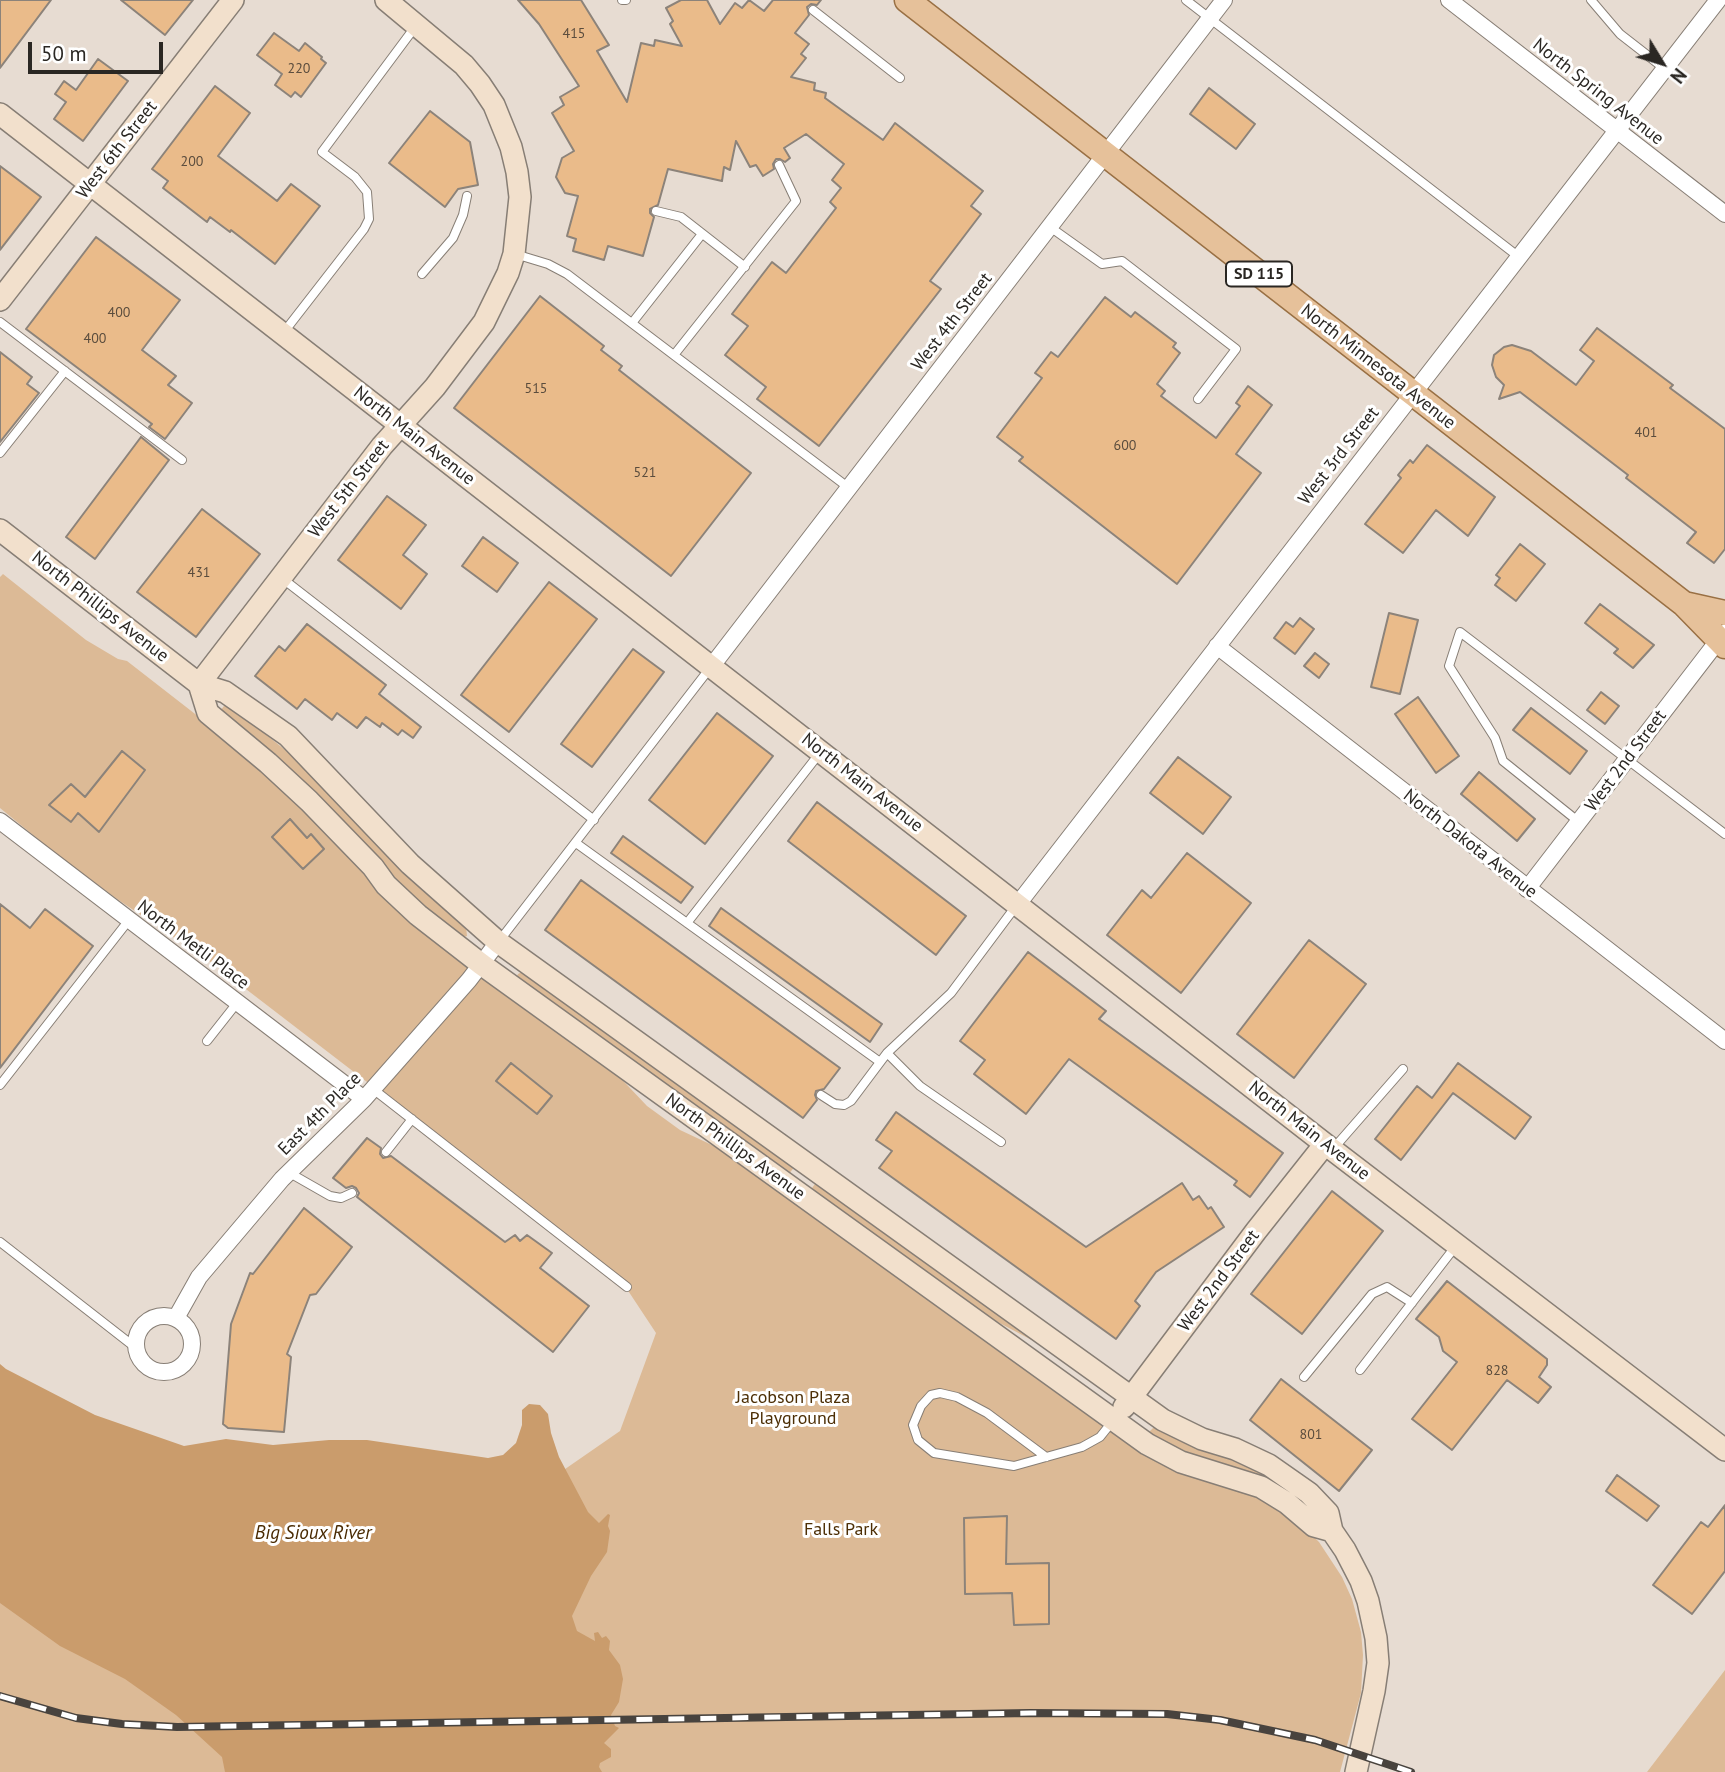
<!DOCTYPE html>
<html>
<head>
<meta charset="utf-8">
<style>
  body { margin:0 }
  #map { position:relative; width:1725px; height:1772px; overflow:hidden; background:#e7dcd2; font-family:"PT Sans",sans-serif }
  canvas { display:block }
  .north { position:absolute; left:1627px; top:28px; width:70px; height:70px; -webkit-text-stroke:5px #fff; paint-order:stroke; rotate:128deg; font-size:19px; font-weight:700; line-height:28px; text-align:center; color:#2a2723 }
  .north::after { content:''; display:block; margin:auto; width:24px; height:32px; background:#2a2723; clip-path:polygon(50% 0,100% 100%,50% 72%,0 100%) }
  .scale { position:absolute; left:28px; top:42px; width:135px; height:32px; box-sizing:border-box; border:4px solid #2a2723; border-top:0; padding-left:9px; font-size:21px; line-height:24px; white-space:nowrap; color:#2a2723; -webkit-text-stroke:5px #fff; paint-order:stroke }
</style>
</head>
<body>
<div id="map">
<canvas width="1725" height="1772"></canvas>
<div class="north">N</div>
<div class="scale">50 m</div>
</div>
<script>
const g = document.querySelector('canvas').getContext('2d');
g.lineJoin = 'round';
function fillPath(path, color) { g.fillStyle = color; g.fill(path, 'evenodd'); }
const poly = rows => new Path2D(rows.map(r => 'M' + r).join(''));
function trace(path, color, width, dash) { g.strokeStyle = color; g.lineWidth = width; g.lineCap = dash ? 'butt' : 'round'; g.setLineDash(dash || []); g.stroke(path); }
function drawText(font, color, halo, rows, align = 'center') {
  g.font = font + ' "PT Sans",sans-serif'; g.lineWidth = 6; g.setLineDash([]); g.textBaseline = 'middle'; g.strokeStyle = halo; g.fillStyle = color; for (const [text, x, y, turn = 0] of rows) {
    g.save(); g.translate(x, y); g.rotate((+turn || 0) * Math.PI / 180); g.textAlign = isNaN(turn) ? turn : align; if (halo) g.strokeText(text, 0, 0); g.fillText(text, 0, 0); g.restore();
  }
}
const green = poly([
  [3,574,86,640,118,659,127,661,199,717,612,1069,647,1106,680,1130,729,1153,1121,1435,1271,1502,1306,1529,1319,1542,1342,1577,1352,1599,1361,1632,1363,1655,1361,1693,1340,1772,0,1772,0,1405,69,1450,542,1485,620,1431,656,1333,621,1280,466,1158,212,963,117,899,55,853,0,808,0,577],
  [224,706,232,707,295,758,466,926,467,936,461,938,456,936,400,884,220,711],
  [524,971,796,1165,788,1175,516,978,518,974],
  [817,1181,1043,1346,975,1310,810,1191],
  [1156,1425,1244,1461,1289,1487,1287,1492,1191,1457,1150,1435,1149,1432],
  [1725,1670,1725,1772,1647,1772]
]);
const water = poly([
  [0,1364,6,1369,95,1415,184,1446,226,1439,273,1445,329,1440,367,1440,488,1458,503,1455,516,1443,522,1425,522,1410,529,1404,540,1405,548,1414,551,1433,559,1457,588,1512,599,1523,608,1514,610,1515,608,1526,610,1531,607,1552,591,1576,572,1616,577,1631,595,1641,594,1633,598,1632,602,1638,606,1636,610,1641,609,1650,620,1665,623,1679,619,1702,611,1715,615,1726,619,1728,604,1743,611,1749,611,1757,600,1763,599,1767,602,1772,225,1772,222,1757,176,1715,125,1679,60,1646,0,1603]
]);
const building = poly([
  [0,0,51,0,0,68,0,0],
  [121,0,193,0,165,35,121,0],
  [518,0,581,0,609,45,597,51,627,102,641,43,654,46,655,40,682,46,670,24,673,21,666,8,681,0,707,0,720,24,735,3,742,8,749,0,764,11,773,0,821,0,817,5,811,4,807,7,809,15,795,33,809,44,801,54,806,58,791,77,815,83,814,90,826,93,825,98,883,140,895,123,983,191,971,206,981,214,930,281,941,289,819,446,757,399,766,387,725,355,748,326,732,314,772,262,786,273,836,208,830,202,841,188,832,180,844,164,806,134,784,148,790,158,785,162,780,159,776,159,773,164,774,169,763,176,756,165,750,167,736,141,730,170,724,167,722,181,668,169,658,205,650,209,650,213,654,217,643,256,608,246,604,260,573,251,576,239,567,236,578,196,565,193,556,177,562,158,574,151,552,113,564,105,560,97,579,86,539,24,518,0],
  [274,33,299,51,305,43,322,57,321,59,326,63,301,97,295,92,291,97,275,85,282,74,257,55,274,33],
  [98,59,128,81,83,141,54,119,66,102,55,94,64,81,76,90,98,59],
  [215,86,250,113,218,156,277,201,291,184,320,206,275,264,231,230,230,232,210,217,207,222,163,188,168,181,152,169,215,86],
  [1209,88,1255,124,1236,149,1190,114,1209,88],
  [430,111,470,142,478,185,458,189,445,207,389,163,430,111],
  [0,166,41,197,0,250,0,166],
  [96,237,180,300,142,350,176,376,168,385,192,403,165,439,149,427,152,424,26,329,96,237],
  [540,296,604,346,601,350,622,366,619,370,751,473,671,576,454,408,540,296],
  [1105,297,1131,317,1135,312,1176,343,1173,347,1180,353,1157,384,1165,391,1161,396,1216,438,1240,406,1236,403,1248,386,1272,405,1236,454,1261,473,1177,584,1019,461,1023,457,997,437,1042,378,1035,373,1051,352,1058,357,1105,297],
  [1597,328,1673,385,1670,388,1725,429,1725,549,1714,563,1687,543,1696,532,1626,478,1628,475,1520,392,1499,399,1504,385,1496,377,1492,365,1494,355,1504,347,1512,345,1531,351,1576,385,1594,361,1580,350,1597,328],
  [0,352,32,377,27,384,39,393,0,442,0,352],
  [141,437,169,460,95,559,66,537,141,437],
  [1427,445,1495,497,1468,536,1436,510,1403,553,1365,524,1401,478,1398,475,1410,460,1413,463,1427,445],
  [387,496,426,525,403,555,427,574,401,609,338,560,387,496],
  [202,509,260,554,196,637,137,592,202,509],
  [483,537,518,563,497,592,462,566,483,537],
  [1520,544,1545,564,1516,601,1495,585,1500,578,1496,575,1520,544],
  [549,582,597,619,509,732,461,695,549,582],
  [1600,604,1654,645,1633,668,1614,653,1618,649,1585,623,1600,604],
  [1389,613,1418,620,1400,694,1371,687,1389,613],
  [1300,618,1314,629,1295,654,1274,638,1286,622,1293,627,1300,618],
  [307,624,386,685,379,694,421,727,413,738,402,730,398,735,382,723,380,727,366,717,357,728,337,713,332,720,305,699,297,709,255,676,279,646,285,651,307,624],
  [633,649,664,672,592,767,561,744,633,649],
  [1315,653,1329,664,1319,678,1304,666,1315,653],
  [1601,692,1619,706,1605,724,1587,710,1601,692],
  [1418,697,1459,756,1436,773,1395,714,1418,697],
  [1531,708,1587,751,1570,774,1513,730,1531,708],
  [717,713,773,756,705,844,649,800,717,713],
  [122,751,145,770,99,832,78,813,71,822,49,805,71,784,85,797,122,751],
  [1178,757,1231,797,1203,834,1150,793,1178,757],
  [1479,772,1535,819,1517,841,1461,794,1479,772],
  [817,802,966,916,936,955,788,841,817,802],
  [290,819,307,838,311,834,324,849,303,869,272,837,290,819],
  [623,836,693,887,681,903,611,853,623,836],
  [1187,853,1251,903,1181,993,1107,935,1142,890,1151,898,1187,853],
  [581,880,840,1068,824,1089,816,1091,815,1095,817,1100,803,1118,545,930,581,880],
  [0,904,30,928,45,909,93,946,0,1068,0,904],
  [721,908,882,1024,870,1042,709,926,721,908],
  [1309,940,1366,984,1294,1078,1237,1034,1309,940],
  [1028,952,1106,1011,1099,1019,1283,1153,1250,1197,1234,1185,1237,1181,1069,1059,1026,1114,974,1074,985,1060,960,1041,1028,952],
  [511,1063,552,1096,537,1114,496,1081,511,1063],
  [1458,1063,1531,1117,1515,1139,1453,1093,1401,1160,1375,1139,1417,1086,1432,1098,1458,1063],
  [896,1112,1086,1247,1182,1183,1193,1200,1199,1196,1208,1209,1211,1207,1224,1227,1156,1272,1135,1301,1140,1306,1116,1339,879,1168,892,1151,876,1140,896,1112],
  [367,1138,381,1148,380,1154,383,1158,391,1156,505,1242,515,1235,520,1241,527,1235,552,1253,540,1268,589,1306,553,1352,357,1197,359,1193,356,1188,352,1186,346,1188,333,1178,367,1138],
  [1332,1191,1383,1231,1302,1334,1251,1294,1332,1191],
  [304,1208,352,1247,316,1294,310,1295,287,1354,291,1357,284,1432,228,1428,223,1424,231,1324,250,1273,253,1274,304,1208],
  [1447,1281,1547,1359,1547,1365,1539,1377,1551,1387,1538,1403,1507,1380,1452,1450,1412,1419,1457,1362,1443,1351,1439,1337,1416,1319,1447,1281],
  [1281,1379,1372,1450,1339,1491,1250,1420,1281,1379],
  [1617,1475,1659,1506,1647,1521,1606,1491,1617,1475],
  [1725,1505,1725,1571,1692,1614,1653,1585,1701,1522,1708,1527,1725,1505],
  [1007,1516,1006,1564,1049,1563,1049,1624,1014,1625,1012,1593,965,1594,964,1518,1007,1516]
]);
const lane = poly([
  [622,0,626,0],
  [1186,0,1519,257],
  [1591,0,1620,34,1665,69],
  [813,10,900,78],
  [656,211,681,217,745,267],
  [1050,227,1102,264,1122,261,1236,349,1198,399],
  [515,254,548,264,567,274,849,488],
  [422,274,453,238,463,215,467,196],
  [0,322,182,460],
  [632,323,702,234],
  [284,332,364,229,369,219,367,192,355,177,322,152,415,27],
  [674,355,796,201,779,165],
  [0,453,65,371],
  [283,579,594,820],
  [1579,822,1503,761,1495,738,1449,666,1460,632,1725,834],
  [576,843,880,1062],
  [687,923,819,754],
  [500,940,710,668],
  [207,1041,237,1003],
  [887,1053,920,1086,1001,1142],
  [0,1085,129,920],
  [373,1089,627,1287],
  [821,1095,835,1104,844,1105,851,1101,887,1053,951,993,1016,906],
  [1333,1149,1403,1069],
  [386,1152,412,1119],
  [288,1172,330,1196,341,1198,352,1193],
  [0,1242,136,1348],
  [1360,1370,1455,1247],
  [1304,1377,1372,1294,1387,1287,1412,1303],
  [1046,1457,987,1413,957,1397,940,1393,931,1395,921,1406,913,1425,918,1440,934,1453,1014,1466,1082,1447,1100,1437,1112,1422]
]);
const street = poly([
  [1449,0,1725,214],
  [1217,646,1725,1041],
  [711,667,1224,0],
  [0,821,364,1099],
  [1527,889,1724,633],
  [1018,904,1718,0],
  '136 1344a28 28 0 1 1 56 0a28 28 0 1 1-56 0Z',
  [176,1318,199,1277,282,1179,364,1099,469,980,498,942]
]);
const secondary = poly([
  [0,114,1325,1144,1725,1450],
  [0,300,233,0],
  [0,530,199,684,225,692,288,736,410,864,498,942,1163,1420,1202,1439,1235,1449,1269,1465,1309,1493,1328,1513,1332,1531,1345,1550,1361,1581,1368,1601,1376,1638,1378,1663,1374,1691,1356,1772],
  [199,684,208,713,268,763,309,801,373,867,386,885,418,915,481,964,1147,1444,1181,1462,1261,1487,1287,1503,1314,1526,1332,1531],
  [199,684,382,446,435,387,484,322,508,273,514,254,520,197,517,172,511,147,494,105,480,84,464,65,386,0],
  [1124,1407,1256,1231,1325,1144]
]);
const primary = poly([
  [907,0,1684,604,1725,646],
  [1684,604,1725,613]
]);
const rail = poly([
  [0,1696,76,1718,122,1724,177,1727,1030,1713,1167,1714,1220,1720,1315,1740,1411,1772]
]);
const numberNames = [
  ["415",574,34],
  ["220",299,69],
  ["200",192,162],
  ["400",119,313],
  ["400",95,339],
  ["515",536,389],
  ["401",1646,433],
  ["600",1125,446],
  ["521",645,473],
  ["431",199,573],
  ["828",1497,1371],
  ["801",1311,1435]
];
const shields = [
  [1259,274,66]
];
const shieldNames = [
  ["SD 115",1259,274]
];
const streetNames = [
  ["North Spring Avenue",1598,92,38],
  ["West 6th Street",117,150,-52],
  ["West 4th Street",952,322,-52],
  ["North Minnesota Avenue",1378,367,38],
  ["North Main Avenue",414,436,38],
  ["West 3rd Street",1339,456,-52],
  ["West 5th Street",349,489,-52],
  ["North Phillips Avenue",100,607,38],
  ["West 2nd Street",1626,761,-53],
  ["North Main Avenue",862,783,38],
  ["North Dakota Avenue",1470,844,38],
  ["North Metli Place",193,945,37],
  ["East 4th Place",320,1114,-45],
  ["North Main Avenue",1309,1131,38],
  ["North Phillips Avenue",735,1147,36],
  ["West 2nd Street",1219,1281,-53]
];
const parkNames = [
  ["Jacobson Plaza",793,1398],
  ["Playground",793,1419],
  ["Falls Park",841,1530]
];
const waterNames = [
  ["Big Sioux River",313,1534]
];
fillPath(green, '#dcba96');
fillPath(water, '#ca9c6c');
fillPath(building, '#eabb8a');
trace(building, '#8c837a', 2);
trace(lane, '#877e75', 10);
trace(street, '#877e75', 18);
trace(secondary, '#877e75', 24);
trace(primary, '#997044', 27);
trace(lane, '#fff', 8);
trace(street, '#fff', 16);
trace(secondary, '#f2e0cc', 21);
trace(primary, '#e6c19a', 24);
trace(rail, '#48433e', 8);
trace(rail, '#fff', 5, [16]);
drawText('14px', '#5a4c3d', null, numberNames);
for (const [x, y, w] of shields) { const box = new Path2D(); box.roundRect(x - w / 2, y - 12.5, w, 25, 5); g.fillStyle = '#fff'; g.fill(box); trace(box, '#2a2723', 2); }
drawText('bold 16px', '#2a2723', null, shieldNames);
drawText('18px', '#2a2723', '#fff', streetNames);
drawText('18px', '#4c2e05', '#fff', parkNames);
drawText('italic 19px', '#492a02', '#fff', waterNames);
</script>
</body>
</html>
